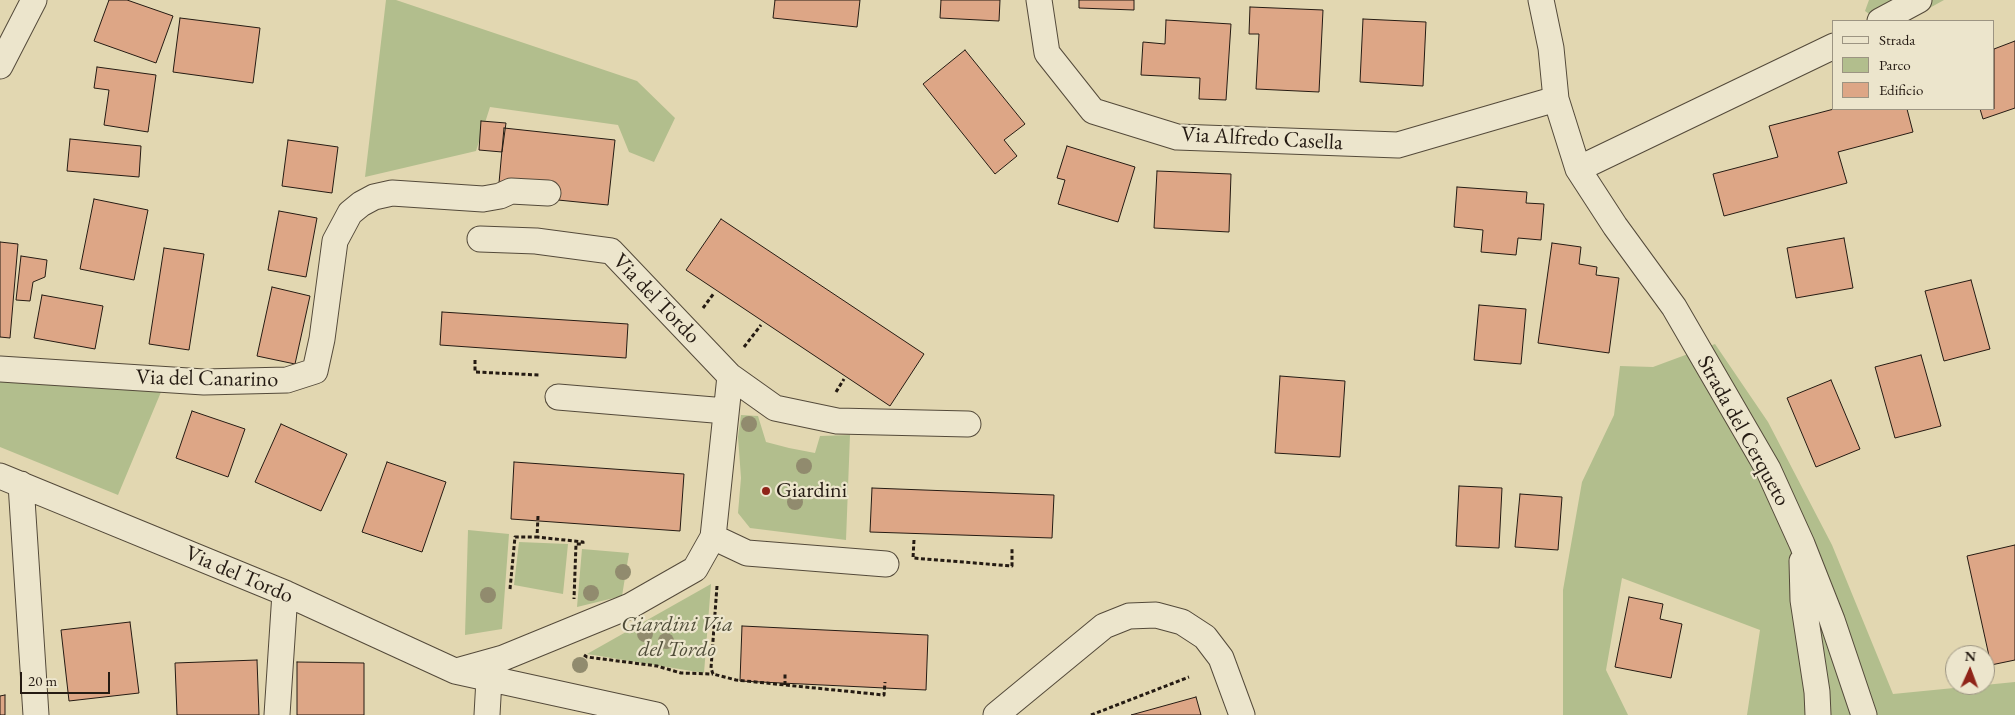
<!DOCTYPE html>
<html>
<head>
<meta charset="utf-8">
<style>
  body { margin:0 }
  #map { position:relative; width:2015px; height:715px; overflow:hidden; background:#e2d7b1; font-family:"EB Garamond",serif }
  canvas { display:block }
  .legend { position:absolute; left:1832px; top:20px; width:162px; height:90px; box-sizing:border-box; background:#ece5cc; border:1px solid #9c9482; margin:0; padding:6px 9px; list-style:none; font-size:15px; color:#251b13 }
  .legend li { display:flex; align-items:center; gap:10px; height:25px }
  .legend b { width:25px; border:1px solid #9c9482 }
  .north { position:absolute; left:1945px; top:645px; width:50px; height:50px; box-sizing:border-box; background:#ece5cc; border:1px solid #9c9482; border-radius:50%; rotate:2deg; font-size:14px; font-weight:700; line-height:20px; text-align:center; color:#251b13 }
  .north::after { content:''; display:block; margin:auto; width:18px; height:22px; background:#8f2418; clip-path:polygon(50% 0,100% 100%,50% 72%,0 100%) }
  .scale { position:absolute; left:20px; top:672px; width:90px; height:22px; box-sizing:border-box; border:2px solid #251b13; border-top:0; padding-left:6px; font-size:15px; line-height:18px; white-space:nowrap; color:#251b13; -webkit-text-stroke:4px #ece5cc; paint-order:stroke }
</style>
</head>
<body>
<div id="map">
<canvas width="2015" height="715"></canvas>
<ul class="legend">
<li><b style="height:6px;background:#ece5cc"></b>Strada</li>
<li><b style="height:14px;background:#b2be8d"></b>Parco</li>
<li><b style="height:14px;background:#dda686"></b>Edificio</li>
</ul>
<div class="north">N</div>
<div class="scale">20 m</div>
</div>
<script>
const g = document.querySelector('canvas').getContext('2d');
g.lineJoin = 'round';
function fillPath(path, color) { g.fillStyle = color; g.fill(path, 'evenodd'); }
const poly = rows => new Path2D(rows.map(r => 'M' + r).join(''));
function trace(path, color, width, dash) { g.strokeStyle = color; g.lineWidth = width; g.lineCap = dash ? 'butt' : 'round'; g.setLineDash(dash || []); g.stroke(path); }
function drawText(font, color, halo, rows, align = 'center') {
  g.font = font + ' "EB Garamond",serif'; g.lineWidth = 4.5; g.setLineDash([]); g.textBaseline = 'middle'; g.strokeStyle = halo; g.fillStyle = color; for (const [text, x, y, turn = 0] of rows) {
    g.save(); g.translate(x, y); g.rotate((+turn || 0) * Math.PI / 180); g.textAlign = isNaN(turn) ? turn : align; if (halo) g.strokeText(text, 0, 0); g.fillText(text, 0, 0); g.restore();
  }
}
const green = poly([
  [386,0,396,0,637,81,675,118,654,162,629,152,618,125,490,107,476,151,365,177],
  [1869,0,1944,0,1906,21,1879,21,1865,11],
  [1715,344,1768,422,1832,545,1893,694,2015,682,2015,715,1747,715,1760,630,1622,578,1606,670,1628,715,1563,715,1563,590,1582,482,1614,415,1620,366,1653,367],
  [0,373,161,392,118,495,0,447],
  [741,415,758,416,766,442,789,448,815,453,820,436,850,435,846,540,750,528,738,513,741,478,738,437],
  [468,530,509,534,502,629,465,635],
  [519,542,568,544,563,594,514,585],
  [582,549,629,553,622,596,577,607],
  [711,584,704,673,587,654]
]);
const building = poly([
  [109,0,127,0,173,16,156,63,94,41,109,0],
  [775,0,860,0,857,27,773,18,775,0],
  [941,0,1000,0,999,21,940,18,941,0],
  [1079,0,1134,0,1134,10,1079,8,1079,0],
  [1250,7,1323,10,1319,92,1256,89,1259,34,1249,34,1250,7],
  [180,18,260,28,253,83,173,72,180,18],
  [1363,19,1426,22,1423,86,1360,82,1363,19],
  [1166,20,1231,24,1226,100,1199,99,1200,78,1141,75,1143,42,1165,44,1166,20],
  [2015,41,2015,108,1983,119,1980,109,1994,109,1994,49,2015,41],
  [965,50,1025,124,1004,140,1017,156,995,174,923,84,965,50],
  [97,67,156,75,148,132,104,125,109,90,94,88,97,67],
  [1834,109,1907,109,1913,132,1838,152,1847,183,1724,216,1713,174,1778,157,1769,126,1834,109],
  [481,121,506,123,502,152,479,150,481,121],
  [504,128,615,140,608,205,498,194,504,128],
  [70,139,141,146,139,177,67,171,70,139],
  [288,140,338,147,332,193,282,186,288,140],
  [1067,146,1135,167,1118,222,1058,204,1065,180,1057,178,1067,146],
  [1157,171,1231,174,1229,232,1154,228,1157,171],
  [1457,187,1527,192,1526,203,1544,204,1541,240,1518,238,1516,255,1481,252,1483,230,1454,227,1457,187],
  [94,199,148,210,134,280,80,269,94,199],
  [279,211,317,218,306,277,268,270,279,211],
  [721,219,924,354,890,406,686,270,721,219],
  [1844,238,1853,288,1796,298,1787,248,1844,238],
  [0,242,18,244,10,338,0,337,0,242],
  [1552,243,1581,247,1579,264,1597,267,1596,275,1619,278,1609,353,1538,343,1552,243],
  [164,248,204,254,189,350,149,344,164,248],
  [21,256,47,260,45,277,33,282,30,301,16,300,21,256],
  [1971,280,1990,349,1944,361,1925,291,1971,280],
  [272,287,310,296,295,364,257,356,272,287],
  [42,295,103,306,95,349,34,338,42,295],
  [1479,305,1526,309,1521,364,1474,360,1479,305],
  [442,312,628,324,626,358,440,345,442,312],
  [1921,355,1941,426,1895,438,1875,367,1921,355],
  [1280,376,1345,381,1340,457,1275,453,1280,376],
  [1831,380,1860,449,1816,467,1787,398,1831,380],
  [192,411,245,429,228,477,176,458,192,411],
  [281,424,347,454,321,511,255,482,281,424],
  [387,462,446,482,422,552,362,532,387,462],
  [514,462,684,474,680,531,511,519,514,462],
  [1459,486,1502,488,1499,548,1456,546,1459,486],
  [872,488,1054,495,1052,538,870,532,872,488],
  [1520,494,1562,497,1558,550,1515,547,1520,494],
  [2015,545,2015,660,1991,665,1967,556,2015,545],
  [1629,597,1663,604,1660,619,1682,624,1671,678,1615,667,1629,597],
  [130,622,139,693,69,701,61,630,130,622],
  [742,626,928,635,926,690,740,681,742,626],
  [257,660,259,715,177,715,175,663,257,660],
  [297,662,364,663,364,715,297,715,297,662],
  [5,695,5,715,0,715,0,696,5,695],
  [1196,697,1201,715,1131,715,1196,697]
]);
const path = poly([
  [703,308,714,293],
  [744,347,761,325],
  [475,360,475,372,540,375],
  [836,392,844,379],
  [538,516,537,537,583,542,583,544,576,544,574,599],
  [914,540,913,558,1012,566,1012,548],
  [717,586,711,668,713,674,736,680,884,695,885,682],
  [510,589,515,537,537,537],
  [584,655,587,657,657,666,681,673,713,674],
  [785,685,785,673],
  [1091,715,1189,677]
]);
const street = poly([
  [1039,0,1047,53,1093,111,1177,137,1398,145,1556,99],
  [1541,0,1551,48,1556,99,1578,169,1615,226,1674,307,1768,469,1802,544,1832,620,1864,715],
  [1880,21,1919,0],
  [0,66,34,0],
  [1578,169,1834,46],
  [480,239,536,241,611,251,730,376,775,408,837,421,968,424],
  [0,369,204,382,287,380,315,371,322,339,335,241,350,213,361,204,374,197,392,193,483,199,500,196,511,191,548,193],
  [558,397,726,411],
  [0,476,285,593,455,671,656,715],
  [21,484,36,715],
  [713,537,747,553,886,564],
  [1802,561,1803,600,1817,692,1818,715],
  [460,670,503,658,630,606,695,569,713,537,730,376],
  [277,715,285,593],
  [487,715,489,679],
  [996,715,1104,626,1129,616,1156,615,1182,622,1205,637,1221,658,1242,715]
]);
const trees = [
  [749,424],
  [804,466],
  [795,502],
  [623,572],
  [591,593],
  [488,595],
  [645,634],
  [666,641],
  [580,665]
];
const markers = [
  [766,491,5,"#8f2418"]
];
const streetNames = [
  ["Via Alfredo Casella",1262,139,3],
  ["Via del Tordo",656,299,46],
  ["Via del Canarino",207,379,1],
  ["Strada del Cerqueto",1743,431,61],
  ["Via del Tordo",239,575,23]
];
const poiNames = [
  ["Giardini",776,491]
];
const parkNames = [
  ["Giardini Via",677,625],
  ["del Tordo",677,650]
];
fillPath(green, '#b2be8d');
fillPath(building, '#dda686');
trace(building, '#251b13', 1);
trace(street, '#544a3a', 27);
trace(path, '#251b13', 3, [4, 2.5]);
trace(street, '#ece5cc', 25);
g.fillStyle = '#918b6e';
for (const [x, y] of trees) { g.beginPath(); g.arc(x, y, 8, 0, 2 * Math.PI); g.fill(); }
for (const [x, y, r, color] of markers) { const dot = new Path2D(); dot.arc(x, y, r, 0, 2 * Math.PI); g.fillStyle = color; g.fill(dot); trace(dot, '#ece5cc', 2); }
drawText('22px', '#251b13', '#ece5cc', streetNames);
drawText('22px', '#251b13', '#ece5cc', poiNames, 'left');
drawText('italic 22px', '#4f4c38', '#ece5cc', parkNames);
</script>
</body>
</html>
